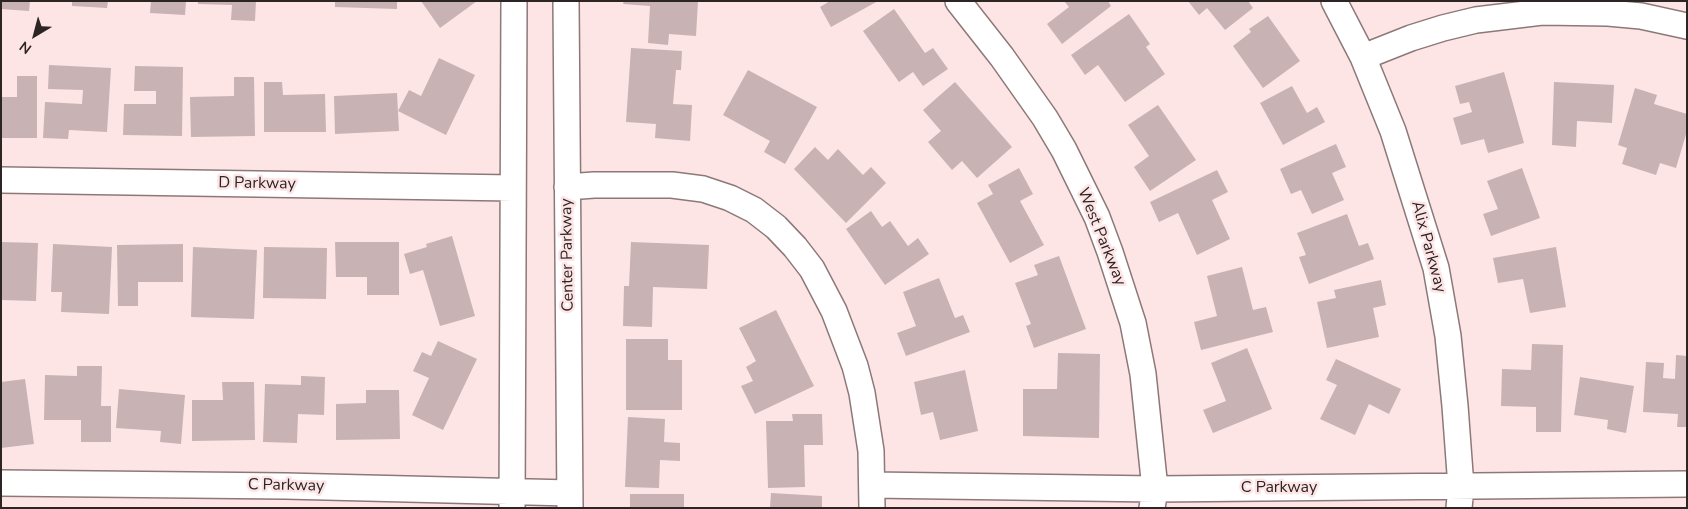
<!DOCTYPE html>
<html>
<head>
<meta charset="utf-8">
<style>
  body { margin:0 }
  #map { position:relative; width:1688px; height:509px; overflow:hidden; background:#fde5e6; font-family:"Nunito Sans",sans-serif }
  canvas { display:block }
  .frame { position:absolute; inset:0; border:2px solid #2d2424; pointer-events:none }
  .north { position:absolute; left:10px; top:10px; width:50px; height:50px; -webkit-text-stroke:4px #fde5e6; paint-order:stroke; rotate:217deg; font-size:14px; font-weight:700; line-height:20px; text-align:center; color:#2d2424 }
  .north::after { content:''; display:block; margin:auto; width:18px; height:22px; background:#2d2424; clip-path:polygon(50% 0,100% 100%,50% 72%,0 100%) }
</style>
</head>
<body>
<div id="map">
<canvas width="1688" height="509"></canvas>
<div class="frame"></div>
<div class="north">N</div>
</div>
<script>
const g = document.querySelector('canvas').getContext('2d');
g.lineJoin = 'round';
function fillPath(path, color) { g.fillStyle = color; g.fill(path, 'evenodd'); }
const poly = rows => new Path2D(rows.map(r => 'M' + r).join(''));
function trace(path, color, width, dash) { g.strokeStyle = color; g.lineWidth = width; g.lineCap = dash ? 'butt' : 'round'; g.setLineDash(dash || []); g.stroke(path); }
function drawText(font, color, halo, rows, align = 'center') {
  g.font = font + ' "Nunito Sans",sans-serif'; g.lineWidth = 5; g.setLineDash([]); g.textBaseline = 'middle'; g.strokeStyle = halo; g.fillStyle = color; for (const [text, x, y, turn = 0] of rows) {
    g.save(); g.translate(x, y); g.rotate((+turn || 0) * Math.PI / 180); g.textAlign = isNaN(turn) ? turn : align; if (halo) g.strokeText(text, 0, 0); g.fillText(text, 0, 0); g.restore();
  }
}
const building = poly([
  [1,1,30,1,29,11,1,9],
  [72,1,108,1,107,8,72,6],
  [151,1,186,1,185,15,150,13],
  [198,1,256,1,255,21,231,20,232,5,198,4],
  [335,1,397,1,397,9,335,7],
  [421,1,477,1,440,28],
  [624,1,698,1,696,36,669,34,668,45,648,43,650,6,623,4],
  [830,1,878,1,831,27,820,7],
  [1064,1,1108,1,1111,6,1062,44,1047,24,1069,7],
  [1188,1,1248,1,1253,8,1225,30,1207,8,1199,15],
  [894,9,925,53,933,48,948,69,923,86,913,72,899,82,863,31],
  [1129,14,1150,44,1146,47,1165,74,1125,102,1098,65,1085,75,1071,55],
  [1268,16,1300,61,1263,88,1233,46,1251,32,1249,29],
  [631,48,682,51,681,70,676,70,673,104,692,105,690,141,655,138,656,124,626,122],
  [439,58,475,75,446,135,398,111,409,90,421,96],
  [49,65,111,68,107,132,69,130,68,139,43,138,45,102,82,104,83,90,48,89],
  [135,66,183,67,182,136,123,135,124,104,156,104,156,91,134,91],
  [748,70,817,107,785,164,764,152,770,141,723,115],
  [1504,72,1524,143,1488,153,1484,139,1461,145,1453,118,1472,112,1469,102,1460,104,1455,86],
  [17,76,37,76,37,138,1,138,1,97,17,97],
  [234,77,254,77,255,136,191,137,190,97,234,96],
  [264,82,282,82,283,95,325,94,326,132,264,132],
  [955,82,1012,147,977,178,962,161,952,170,928,142,941,131,923,110],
  [1554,82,1614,85,1612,123,1577,121,1576,147,1552,145],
  [1292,86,1307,113,1317,107,1325,122,1283,145,1260,103],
  [1635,88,1657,95,1654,104,1687,114,1687,131,1676,168,1660,163,1656,175,1622,164,1627,148,1618,145],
  [397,93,399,131,335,134,334,96],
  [1158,105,1196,160,1150,191,1134,167,1149,156,1128,125],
  [1336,144,1346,167,1332,173,1344,200,1312,214,1301,190,1291,194,1280,169],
  [815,147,828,160,838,149,863,175,871,167,886,183,846,223,794,169],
  [1019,168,1033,194,1020,201,1044,245,1010,263,977,203,993,194,988,185],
  [1522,168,1540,218,1491,236,1483,214,1498,209,1487,181],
  [1217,170,1228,192,1212,200,1230,239,1197,255,1178,213,1159,222,1150,202],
  [871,211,882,227,890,221,908,246,918,238,929,254,885,285,846,229],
  [1347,214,1359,246,1368,243,1374,259,1309,284,1299,257,1306,255,1297,233],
  [452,236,475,316,440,326,423,270,410,274,404,254,427,247,426,244],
  [1,242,38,243,36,301,1,300],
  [335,242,399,242,399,295,367,295,367,277,336,277],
  [631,242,709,245,707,289,653,287,652,327,623,326,624,286,629,286],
  [53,244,112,247,109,314,61,312,62,292,51,292],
  [183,244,183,282,138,282,138,306,118,306,117,245],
  [193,247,257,250,254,319,191,317],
  [264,247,327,248,326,299,263,298],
  [1556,247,1566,307,1530,313,1523,279,1498,283,1493,258],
  [1059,256,1086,329,1034,348,1026,326,1031,324,1015,283,1038,275,1034,265],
  [1242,267,1253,310,1266,307,1273,332,1201,350,1194,322,1217,316,1207,276],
  [939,278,955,318,963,315,970,332,906,356,897,333,916,326,903,292],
  [1381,280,1386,305,1373,308,1379,337,1327,348,1317,302,1336,298,1334,290],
  [776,310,814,386,755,414,741,386,753,381,746,367,756,361,739,328],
  [626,339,668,339,668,360,682,360,682,410,626,410],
  [438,341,477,359,443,430,412,415,429,378,413,371,422,352,431,356],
  [1532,344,1563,345,1561,432,1536,432,1536,407,1501,406,1502,369,1531,370],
  [1247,348,1272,409,1213,433,1203,410,1226,401,1211,363],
  [1058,353,1100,354,1099,438,1023,436,1023,389,1057,389],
  [1676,355,1687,356,1687,427,1677,427,1678,414,1643,412,1646,362,1664,363,1663,378,1675,379],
  [1336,359,1401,389,1389,414,1369,404,1355,435,1320,419,1337,385,1326,380],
  [77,366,102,366,101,406,111,406,111,442,81,442,81,420,44,420,45,375,77,376],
  [965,370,978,431,940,440,933,412,921,415,914,382],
  [301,376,325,377,324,415,298,414,297,443,263,442,265,384,301,385],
  [1580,377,1634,386,1626,433,1607,429,1608,420,1574,415],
  [25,379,34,444,1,448,1,382],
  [222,382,254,382,255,440,192,441,192,400,223,400],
  [119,389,185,395,181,444,160,442,161,431,116,428],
  [366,390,399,390,400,439,336,440,336,404,366,403],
  [792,414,822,414,823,445,804,445,805,487,768,488,766,421,793,421],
  [628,417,665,419,664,442,680,443,680,461,660,460,659,488,625,487],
  [771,493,822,496,822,508,770,508],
  [630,494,684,494,684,508,630,508]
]);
const minor = poly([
  [566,1,570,508],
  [958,1,1002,57,1045,118,1064,150,1097,217,1110,252,1133,323,1143,374,1155,489,1152,508],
  [1334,1,1363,57,1393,131,1436,268,1448,336,1455,406,1461,487,1459,508],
  [1363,57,1411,38,1443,28,1476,20,1542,12,1608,13,1641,16,1687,26],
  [1,180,513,188],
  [567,187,594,185,672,185,703,189,730,198,754,210,776,227,795,247,812,269,834,311,855,366,862,393,871,451,872,508],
  [1,483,285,486,570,493],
  [872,485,1155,489,1687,484],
  [512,508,514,1]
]);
const streetNames = [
  ["D Parkway",257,184,1],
  ["West Parkway",1101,237,68],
  ["Alix Parkway",1428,247,75],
  ["Center Parkway",568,255,-91],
  ["C Parkway",286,486,1],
  ["C Parkway",1279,488]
];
fillPath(building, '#c8b2b3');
trace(minor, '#8d7879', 28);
trace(minor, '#fff', 25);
drawText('16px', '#2d2424', '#fde5e6', streetNames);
</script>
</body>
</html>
